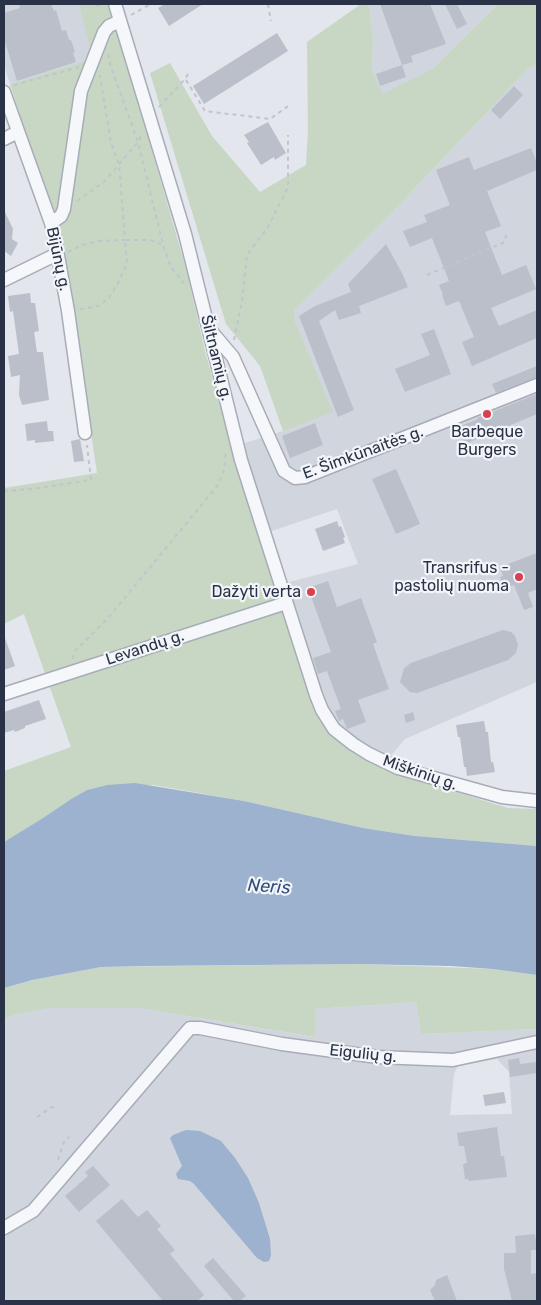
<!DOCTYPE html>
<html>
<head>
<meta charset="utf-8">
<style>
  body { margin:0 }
  #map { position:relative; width:541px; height:1305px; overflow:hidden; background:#e3e6ec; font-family:Rubik,sans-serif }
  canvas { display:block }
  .frame { position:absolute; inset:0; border:5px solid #293246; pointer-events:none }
</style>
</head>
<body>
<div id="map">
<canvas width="541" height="1305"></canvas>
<div class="frame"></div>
</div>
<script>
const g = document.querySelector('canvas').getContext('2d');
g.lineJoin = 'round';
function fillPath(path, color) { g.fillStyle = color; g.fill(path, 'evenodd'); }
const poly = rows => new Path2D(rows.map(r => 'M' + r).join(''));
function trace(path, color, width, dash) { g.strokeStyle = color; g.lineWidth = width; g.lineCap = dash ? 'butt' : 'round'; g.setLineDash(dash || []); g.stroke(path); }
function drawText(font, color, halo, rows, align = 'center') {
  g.font = font + ' Rubik,sans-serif'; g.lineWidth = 4.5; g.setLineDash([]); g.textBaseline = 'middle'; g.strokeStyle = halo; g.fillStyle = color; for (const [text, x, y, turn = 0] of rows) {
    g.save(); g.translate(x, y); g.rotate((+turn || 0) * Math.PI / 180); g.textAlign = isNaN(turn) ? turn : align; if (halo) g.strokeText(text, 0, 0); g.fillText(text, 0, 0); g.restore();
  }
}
const built = poly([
  [4,4,80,4,90,49,85,61,10,84,4,65],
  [369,4,498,4,433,70,381,95,372,71,373,40],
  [537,64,537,682,405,739,389,758,347,734,336,722,319,687,286,583,358,564,337,509,269,532,242,444,283,431,295,322,294,310,395,209,528,69],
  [416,1002,421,1034,537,1029,537,1301,4,1301,4,1019,14,1015,51,1008,139,1008,314,1037,315,1009],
  [497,1059,509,1072,512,1114,450,1115,454,1074,458,1066]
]);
const green = poly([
  [79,4,109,4,186,268,205,351,234,456,301,666,354,751,384,770,508,808,537,809,537,846,415,836,363,828,244,801,154,785,107,785,87,790,71,799,43,818,4,842,4,771,71,747,24,614,4,624,4,488,97,473,66,266,60,239,10,84,85,61,90,49],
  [361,4,369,4,373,40,372,71,382,94,433,69,498,4,537,4,537,64,528,69,395,209,294,310,295,322,333,412,283,431,260,366,226,324,150,73,170,63,212,136,260,192,306,165,308,131,307,42],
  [358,964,493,969,537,975,537,1029,421,1034,416,1002,315,1009,315,1037,139,1008,51,1008,14,1015,4,1019,4,988,32,980,101,967]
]);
const water = poly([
  [135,783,244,801,363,828,415,836,537,846,537,975,493,969,451,966,358,964,147,966,101,967,32,980,4,988,4,842,43,818,71,799,87,790,107,785],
  [186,1130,200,1131,221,1141,235,1158,248,1178,259,1203,270,1239,271,1255,269,1261,264,1262,257,1258,194,1184,190,1181,178,1179,176,1174,182,1166,170,1138,173,1135]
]);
const building = poly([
  [19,4,51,4,54,11,56,10,62,31,66,30,69,40,71,40,75,52,73,53,76,62,17,81,4,38,4,13,20,8],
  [165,4,203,4,169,26,158,8],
  [380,4,430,4,446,44,411,56,413,62,402,65,406,77,380,86,376,74,402,65],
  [445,4,457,4,467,24,457,29],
  [277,33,288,51,204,104,193,86],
  [514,86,523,95,500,119,491,110],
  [268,122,286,153,275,160,274,157,261,165,247,143,249,142,244,135],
  [531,148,537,163,537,170,487,191,501,226,485,232,502,275,526,265,536,289,491,308,499,326,537,310,537,338,472,366,462,342,474,337,459,301,446,306,442,295,443,295,439,285,449,281,432,238,410,247,403,231,427,222,424,215,450,205,436,170,469,157,474,170],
  [4,210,13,229,12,239,18,243,11,256,4,251],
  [386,244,402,273,408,287,359,306,361,313,339,320,335,310,319,321,354,410,338,417,299,316,315,306,351,292,348,284],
  [30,293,31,303,35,303,39,331,34,332,37,352,43,352,49,400,22,405,19,395,20,375,11,377,8,356,19,354,13,311,10,312,8,296],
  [434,329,451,374,405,392,395,369,430,355,421,334],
  [537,366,537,377,496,393,492,384],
  [537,394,537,414,465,444,458,427,478,419,477,418],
  [47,421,48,431,53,431,54,441,35,443,35,440,27,441,25,424],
  [315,423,323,445,290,458,282,436],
  [80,439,84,461,74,462,71,441],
  [396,469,420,524,396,534,372,479],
  [337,521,339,527,341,526,345,537,343,538,345,543,323,551,315,529],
  [537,553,537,589,528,593,533,607,524,610,514,585,504,588,500,577,503,576,500,567],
  [328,581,337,607,361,598,377,642,373,644,389,689,358,700,366,722,347,729,343,719,339,721,335,711,341,709,327,671,318,674,313,658,331,652,308,588],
  [503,630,511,632,515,636,518,645,516,653,508,660,417,693,410,692,400,682,404,668,411,663],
  [4,638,5,638,15,666,4,670],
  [39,700,46,719,25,726,25,728,15,732,14,730,4,733,4,712],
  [413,712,415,720,406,723,404,715],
  [484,721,486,732,488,732,491,762,493,762,495,772,467,776,466,767,464,767,460,737,458,737,456,725],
  [519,1058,520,1064,537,1062,537,1073,510,1077,508,1060],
  [504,1092,506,1103,485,1106,483,1095],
  [497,1127,501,1156,504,1156,507,1177,469,1181,468,1179,465,1179,463,1164,467,1163,464,1146,459,1146,457,1133],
  [93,1166,110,1185,79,1212,65,1196,88,1176,85,1172],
  [122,1199,138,1217,147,1210,161,1226,157,1229,175,1250,170,1254,204,1295,197,1301,163,1301,96,1221],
  [535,1234,537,1250,531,1250,531,1274,537,1273,537,1301,512,1301,504,1269,504,1253,516,1253,515,1236],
  [213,1258,246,1296,239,1301,234,1301,204,1266],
  [447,1275,457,1301,435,1301,430,1290,435,1285,436,1280]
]);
const path = poly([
  [97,4,98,7],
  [268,4,271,21],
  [131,15,149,5],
  [108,54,111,67,138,142,163,245,171,267,184,283],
  [186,80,205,111,270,119,291,104],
  [14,85,79,67],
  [159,107,185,79,190,71],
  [77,201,105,181,138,142,142,134],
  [68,252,82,245,99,241,125,240,119,164,111,143,100,75],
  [427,275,505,242,506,235],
  [80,309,99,306,109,298,118,283,127,263,125,240,150,240,163,245],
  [234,340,242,301,247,255,268,227,288,187,288,135],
  [4,491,32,489,91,480,87,445],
  [73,659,74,652,108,618,218,485,224,470,226,451],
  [37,1117,52,1107,57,1109],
  [58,1160,64,1142,69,1137]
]);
const minor = poly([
  [115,4,185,234,241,460,316,695,322,710,334,729,353,744,369,754,398,768,502,797,537,801],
  [4,92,51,223,55,239,68,311,85,433],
  [4,139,18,132],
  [51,223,61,216,64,209,81,91,104,32,109,26,120,21],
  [4,280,57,254],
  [211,331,233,357,284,471,295,478,305,477,537,385],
  [4,694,286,603],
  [4,1228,33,1211,190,1028,200,1028,282,1044,378,1057,453,1060,537,1042]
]);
const markers = [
  [487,414,5,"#d8414f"],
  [519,577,5,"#d8414f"],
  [311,592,5,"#d8414f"]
];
const streetNames = [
  ["Bijūnų g.",58,259,78],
  ["Šiltnamių g.",216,358,76],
  ["E. Šimkūnaitės g.",363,453,-20],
  ["Levandų g.",145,648,-18],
  ["Miškinių g.",420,773,19],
  ["Eigulių g.",363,1054,6]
];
const poiNames = [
  ["Barbeque",487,432,"center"],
  ["Burgers",487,450,"center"],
  ["Transrifus -",509,568],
  ["pastolių nuoma",509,586],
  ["Dažyti verta",301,592]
];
const waterNames = [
  ["Neris",269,887,4]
];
fillPath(built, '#d1d5de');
fillPath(green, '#c7d7c4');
fillPath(water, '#9cb2ce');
fillPath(building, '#babfca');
trace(minor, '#a7acb7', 15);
trace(path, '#c1c4cb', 2, [4, 4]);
trace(minor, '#f6f7fa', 12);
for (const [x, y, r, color] of markers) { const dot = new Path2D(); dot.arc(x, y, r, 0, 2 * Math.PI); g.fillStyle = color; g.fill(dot); trace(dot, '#f3f5f9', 2); }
drawText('16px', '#293246', '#f3f5f9', streetNames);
drawText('16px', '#293246', '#f3f5f9', poiNames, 'right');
drawText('italic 18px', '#304e7d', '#f3f5f9', waterNames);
</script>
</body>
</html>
